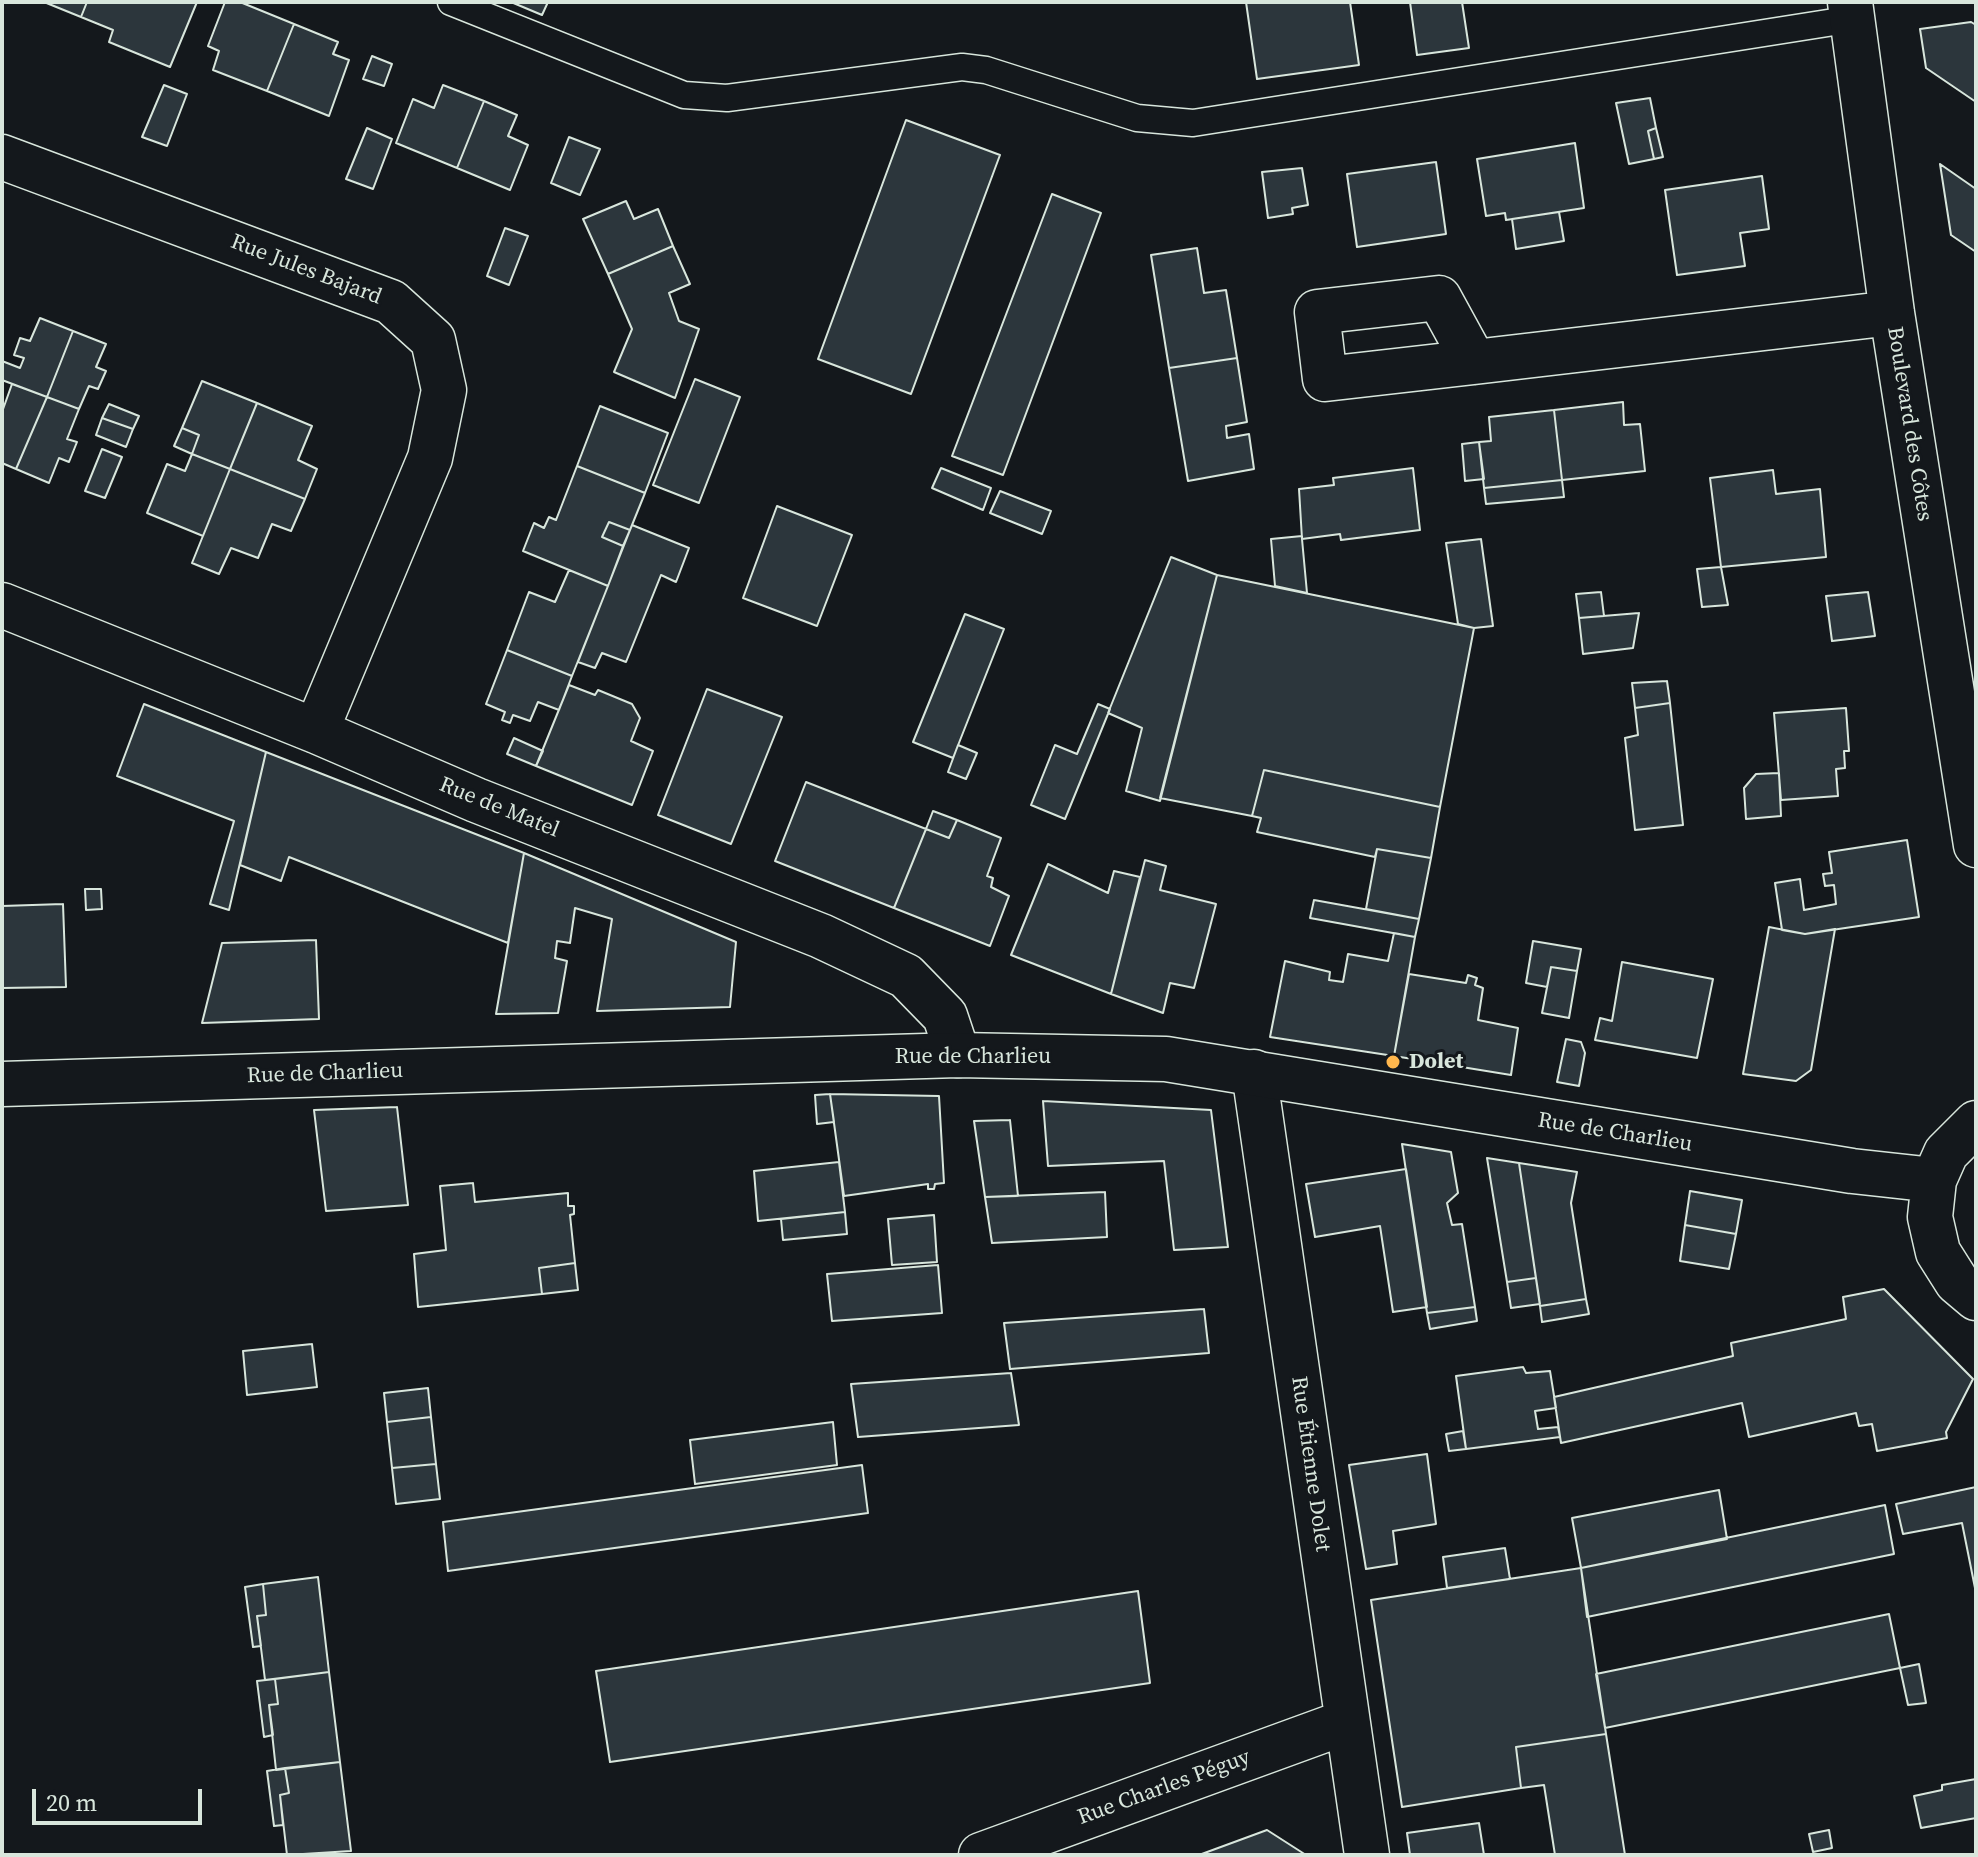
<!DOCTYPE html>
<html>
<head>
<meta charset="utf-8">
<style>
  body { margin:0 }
  #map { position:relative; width:1978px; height:1857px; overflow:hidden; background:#14181c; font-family:"Source Serif 4",serif }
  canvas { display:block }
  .frame { position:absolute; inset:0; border:4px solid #d8e6dc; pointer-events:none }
  .scale { position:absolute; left:32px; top:1789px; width:170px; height:36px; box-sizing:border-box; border:4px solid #d8e6dc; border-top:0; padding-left:10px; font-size:24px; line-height:28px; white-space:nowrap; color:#d8e6dc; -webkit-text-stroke:6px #14181c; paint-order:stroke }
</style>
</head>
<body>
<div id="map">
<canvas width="1978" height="1857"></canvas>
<div class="frame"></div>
<div class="scale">20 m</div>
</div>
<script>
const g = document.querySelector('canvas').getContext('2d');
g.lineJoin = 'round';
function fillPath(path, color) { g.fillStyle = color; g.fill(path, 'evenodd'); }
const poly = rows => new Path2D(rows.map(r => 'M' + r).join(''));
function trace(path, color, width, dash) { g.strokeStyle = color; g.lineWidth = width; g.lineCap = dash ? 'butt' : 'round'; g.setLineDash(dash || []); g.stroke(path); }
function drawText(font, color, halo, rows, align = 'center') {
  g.font = font + ' "Source Serif 4",serif'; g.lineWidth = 6; g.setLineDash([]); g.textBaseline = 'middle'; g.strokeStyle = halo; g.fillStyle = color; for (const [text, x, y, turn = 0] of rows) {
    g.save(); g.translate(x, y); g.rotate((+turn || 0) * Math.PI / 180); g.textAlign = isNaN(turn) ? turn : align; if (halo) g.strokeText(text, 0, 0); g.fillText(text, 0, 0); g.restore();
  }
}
const building = poly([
  [44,2,87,2,81,17,44,2],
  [87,2,197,2,170,67,109,42,113,30,81,17,87,2],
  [225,2,240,2,294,24,267,91,213,70,219,51,208,46,225,2],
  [511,2,548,2,542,15,511,2],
  [1246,2,1350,2,1359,65,1257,79,1246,2],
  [1410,2,1462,2,1469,48,1417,55,1410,2],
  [1971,22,1976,25,1976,102,1926,68,1920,29,1971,22],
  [294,24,338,42,333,54,349,60,329,116,267,91,294,24],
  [372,56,392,64,384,86,363,79,372,56],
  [164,85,187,94,167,146,142,137,164,85],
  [443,85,484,101,457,168,396,143,413,99,434,108,443,85],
  [1650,98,1656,128,1648,131,1654,159,1629,164,1616,103,1650,98],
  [484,101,517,115,508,136,528,145,510,190,457,168,484,101],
  [906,120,1000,155,911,394,818,359,906,120],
  [367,128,392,139,373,189,346,179,367,128],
  [1656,128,1663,157,1654,159,1648,131,1656,128],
  [569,137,600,149,580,195,551,183,569,137],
  [1575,143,1584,208,1506,220,1505,213,1486,216,1477,159,1575,143],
  [1436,162,1446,234,1357,247,1347,174,1436,162],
  [1940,164,1976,189,1976,252,1951,235,1940,164],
  [1302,168,1308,205,1292,208,1293,214,1268,218,1262,172,1302,168],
  [1762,176,1769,229,1740,233,1745,266,1677,275,1665,190,1762,176],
  [1052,194,1101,213,1003,475,952,456,1052,194],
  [626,201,634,219,658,209,673,246,608,274,583,219,626,201],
  [1559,212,1564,241,1516,249,1512,219,1559,212],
  [505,228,528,236,509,285,487,276,505,228],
  [673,246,690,284,669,293,679,321,699,329,675,398,614,372,632,329,608,274,673,246],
  [1197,248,1204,293,1226,290,1237,358,1169,368,1151,255,1197,248],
  [40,318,73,331,47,397,2,380,2,361,20,368,24,358,14,355,20,338,30,341,40,318],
  [73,331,106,344,96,367,106,371,98,389,89,386,79,409,47,397,73,331],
  [1237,358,1247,422,1226,426,1227,438,1249,434,1254,469,1188,481,1169,368,1237,358],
  [695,379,740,397,699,503,653,485,695,379],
  [202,381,257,403,230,469,192,454,199,435,182,428,202,381],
  [12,384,47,397,16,469,2,463,2,412,12,384],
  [47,397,79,409,67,439,77,442,69,462,59,458,49,483,16,469,47,397],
  [1623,402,1624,425,1640,424,1645,471,1562,480,1554,410,1623,402],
  [257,403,312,426,298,460,317,469,305,499,230,469,257,403],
  [109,404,139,416,133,429,102,418,109,404],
  [600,406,668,433,645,493,577,466,600,406],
  [1554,410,1562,480,1484,488,1479,442,1491,441,1489,417,1554,410],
  [102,418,133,429,126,447,96,435,102,418],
  [182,428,199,435,192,454,174,446,182,428],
  [1479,442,1484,479,1465,481,1462,444,1479,442],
  [102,449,122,457,105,498,85,491,102,449],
  [192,454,230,469,203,536,147,513,167,464,185,471,192,454],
  [577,466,645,493,630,530,609,522,602,537,623,546,608,586,523,551,534,523,544,528,549,517,556,520,577,466],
  [941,468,991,488,983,510,932,488,941,468],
  [1413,468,1420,530,1341,540,1340,534,1302,539,1299,489,1334,485,1333,478,1413,468],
  [230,469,305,499,291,531,272,524,258,558,231,548,219,574,192,563,230,469],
  [1773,470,1776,494,1820,489,1826,557,1721,567,1710,478,1773,470],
  [1562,480,1564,497,1486,504,1484,488,1562,480],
  [1000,491,1051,511,1042,534,990,513,1000,491],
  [777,506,852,535,817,626,743,598,777,506],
  [609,522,630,530,623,546,602,537,609,522],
  [632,525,689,548,676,582,661,575,626,662,602,653,595,668,578,662,632,525],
  [1302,536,1302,539,1307,593,1275,586,1271,539,1302,536],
  [1481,539,1493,626,1474,628,1458,624,1446,543,1481,539],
  [1171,557,1217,575,1160,801,1126,791,1142,728,1108,713,1171,557],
  [1721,567,1728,605,1702,607,1697,569,1721,567],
  [569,570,608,586,572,676,507,650,529,592,555,602,569,570],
  [1217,575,1474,628,1440,807,1264,770,1252,816,1160,798,1217,575],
  [1601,592,1604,616,1579,618,1576,594,1601,592],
  [1868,592,1875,636,1832,641,1826,596,1868,592],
  [1639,613,1633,648,1583,654,1579,618,1639,613],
  [965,614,1004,629,953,758,913,742,965,614],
  [507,650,572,676,559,710,538,702,530,721,513,715,510,723,502,720,505,712,486,704,507,650],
  [1667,681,1670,703,1635,708,1632,683,1667,681],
  [569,685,595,695,598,690,632,704,640,718,631,741,653,751,632,805,536,766,569,685],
  [707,689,782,717,731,844,658,815,707,689],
  [1670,703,1683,825,1635,830,1625,738,1638,735,1635,708,1670,703],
  [144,704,266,752,229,910,210,904,234,821,117,776,144,704],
  [1098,704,1110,709,1065,819,1031,805,1055,745,1077,754,1098,704],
  [1846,708,1849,751,1844,751,1845,768,1836,769,1838,796,1781,800,1774,713,1846,708],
  [514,738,543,751,536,766,507,754,514,738],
  [958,745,977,753,966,779,948,772,958,745],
  [266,752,524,853,508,943,289,857,281,881,240,865,266,752],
  [1264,770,1440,807,1431,858,1377,849,1375,857,1257,832,1261,818,1252,816,1264,770],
  [1779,773,1781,816,1746,819,1744,788,1756,774,1779,773],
  [806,782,926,829,894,908,775,861,806,782],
  [933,811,957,820,949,838,926,829,933,811],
  [957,820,1001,838,987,876,993,878,991,887,1009,896,990,946,894,908,926,829,949,838,957,820],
  [1907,840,1919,917,1805,934,1782,930,1775,883,1800,879,1804,910,1836,904,1834,885,1825,886,1823,874,1832,873,1829,852,1907,840],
  [1377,849,1431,858,1419,919,1366,909,1377,849],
  [524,853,736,942,730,1007,597,1011,612,919,575,908,570,943,557,941,555,958,567,961,558,1013,496,1014,524,853],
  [1145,860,1166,866,1160,890,1216,904,1194,988,1170,983,1163,1013,1111,994,1145,860],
  [1048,864,1108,893,1114,871,1140,877,1111,994,1011,955,1048,864],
  [85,889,101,889,102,909,86,910,85,889],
  [1314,900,1419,919,1415,937,1310,918,1314,900],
  [63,904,66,987,2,988,2,906,63,904],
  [1769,927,1805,934,1835,929,1811,1070,1796,1081,1743,1074,1769,927],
  [1394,933,1415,937,1394,1056,1270,1037,1285,961,1330,972,1329,980,1343,982,1348,954,1388,961,1394,933],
  [316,940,319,1019,202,1023,222,943,316,940],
  [1533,941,1581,949,1577,971,1551,967,1547,987,1526,983,1533,941],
  [1622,962,1713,979,1697,1058,1595,1040,1600,1018,1612,1021,1622,962],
  [1551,967,1577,971,1569,1018,1542,1013,1551,967],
  [1409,974,1466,983,1468,975,1477,978,1475,985,1483,988,1478,1020,1518,1028,1511,1075,1394,1056,1409,974],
  [1566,1039,1581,1042,1585,1053,1579,1086,1557,1082,1566,1039],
  [830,1094,939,1096,944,1183,935,1184,934,1189,928,1189,928,1184,844,1196,830,1094],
  [830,1094,834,1122,817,1124,815,1095,830,1094],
  [1043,1101,1211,1110,1228,1247,1174,1250,1164,1161,1048,1166,1043,1101],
  [397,1107,408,1205,326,1211,314,1110,397,1107],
  [1010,1120,1018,1196,985,1197,974,1121,1010,1120],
  [1402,1144,1451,1152,1458,1193,1447,1203,1452,1225,1462,1224,1475,1307,1427,1313,1402,1144],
  [1487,1158,1519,1163,1536,1278,1507,1282,1487,1158],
  [839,1162,845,1212,758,1221,754,1171,839,1162],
  [1519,1163,1577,1172,1571,1203,1586,1299,1540,1306,1519,1163],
  [1406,1169,1427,1307,1393,1312,1380,1226,1315,1237,1306,1184,1406,1169],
  [473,1183,475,1202,568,1193,568,1206,574,1206,574,1214,570,1215,575,1263,539,1268,542,1294,418,1307,414,1254,446,1250,440,1186,473,1183],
  [1690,1191,1742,1200,1736,1234,1685,1225,1690,1191],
  [1105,1192,1107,1237,992,1243,985,1197,1105,1192],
  [845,1212,847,1234,783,1240,781,1219,845,1212],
  [934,1215,937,1262,892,1265,888,1219,934,1215],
  [1685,1225,1736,1234,1729,1269,1680,1261,1685,1225],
  [575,1263,578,1290,542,1294,539,1268,575,1263],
  [938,1265,942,1313,832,1321,827,1274,938,1265],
  [1536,1278,1540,1304,1511,1308,1507,1282,1536,1278],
  [1884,1289,1973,1379,1946,1432,1947,1438,1877,1451,1872,1424,1859,1426,1856,1413,1749,1437,1742,1403,1561,1443,1554,1397,1733,1356,1731,1343,1846,1319,1843,1297,1884,1289],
  [1586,1299,1589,1314,1542,1322,1540,1306,1586,1299],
  [1475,1307,1477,1321,1430,1329,1427,1313,1475,1307],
  [1204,1309,1209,1353,1010,1369,1004,1323,1204,1309],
  [312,1344,317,1387,247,1395,243,1351,312,1344],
  [1523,1367,1526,1373,1550,1371,1556,1408,1535,1411,1538,1429,1558,1427,1560,1437,1466,1449,1456,1376,1523,1367],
  [1011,1373,1019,1425,858,1437,851,1384,1011,1373],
  [428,1388,431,1417,387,1422,384,1393,428,1388],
  [431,1417,436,1464,392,1468,387,1422,431,1417],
  [833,1422,837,1465,695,1484,690,1440,833,1422],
  [1463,1431,1466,1449,1449,1451,1446,1434,1463,1431],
  [1427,1454,1436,1524,1393,1531,1397,1564,1366,1569,1349,1465,1427,1454],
  [436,1464,440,1499,396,1504,392,1468,436,1464],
  [862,1465,868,1513,448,1571,443,1522,862,1465],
  [1976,1487,1976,1593,1962,1523,1903,1534,1896,1504,1976,1487],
  [1719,1490,1727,1539,1581,1568,1572,1518,1719,1490],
  [1885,1505,1894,1554,1587,1617,1581,1568,1885,1505],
  [1505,1548,1510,1579,1447,1588,1443,1557,1505,1548],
  [1581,1568,1606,1734,1516,1747,1521,1788,1402,1807,1371,1600,1581,1568],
  [318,1577,329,1672,265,1680,257,1616,266,1615,263,1584,318,1577],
  [263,1584,266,1615,257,1616,261,1646,253,1647,245,1587,263,1584],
  [1138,1591,1150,1683,610,1762,596,1671,1138,1591],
  [1889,1614,1900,1668,1605,1728,1596,1674,1889,1614],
  [1919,1664,1926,1703,1908,1705,1900,1668,1919,1664],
  [329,1672,340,1762,276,1770,269,1705,278,1704,275,1679,329,1672],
  [275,1679,278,1704,269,1705,273,1735,264,1737,257,1681,275,1679],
  [1606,1734,1625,1855,1555,1855,1544,1785,1521,1788,1516,1747,1606,1734],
  [340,1762,351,1851,287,1855,280,1795,289,1793,285,1768,340,1762],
  [285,1768,289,1793,280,1795,283,1825,274,1826,267,1771,285,1768],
  [1976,1779,1976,1818,1921,1828,1914,1796,1942,1790,1942,1785,1976,1779],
  [1479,1823,1484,1855,1410,1855,1407,1833,1479,1823],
  [1267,1830,1306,1855,1199,1855,1267,1830],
  [1829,1830,1832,1848,1813,1852,1809,1834,1829,1830]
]);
const service = poly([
  [451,2,684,95,727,98,962,67,986,70,1137,118,1193,123,1853,19]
]);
const minor = poly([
  [1850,2,1892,313,1976,845],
  [2,157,391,302,433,340,444,390,430,458,316,731],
  [1474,362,1325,379,1317,312,1439,298,1474,362,1892,313],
  [2,605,316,731,476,800,821,936,906,976,945,1016,958,1055],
  [1254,1072,1367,1855],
  [981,1855,1346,1722]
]);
const primary = poly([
  [2,1084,958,1055,1166,1059,1852,1171,1934,1180],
  [1976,1123,1946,1153,1934,1180,1930,1217,1938,1252,1957,1282,1976,1298]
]);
const markers = [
  [1393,1062,8,"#ffb74d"]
];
const streetNames = [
  ["Rue Jules Bajard",306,270,21],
  ["Boulevard des Côtes",1909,424,81],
  ["Rue de Matel",499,808,22],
  ["Rue de Charlieu",973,1057],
  ["Rue de Charlieu",325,1074,-2],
  ["Rue de Charlieu",1615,1133,9],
  ["Rue Étienne Dolet",1310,1464,82],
  ["Rue Charles Péguy",1164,1788,-20]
];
const poiNames = [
  ["Dolet",1409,1062]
];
fillPath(building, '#2c363c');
trace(building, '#d8e6dc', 2);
trace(service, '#d8e6dc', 29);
trace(minor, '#d8e6dc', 47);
trace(primary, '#d8e6dc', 47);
trace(service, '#14181c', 26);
trace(minor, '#14181c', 44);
trace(primary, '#14181c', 44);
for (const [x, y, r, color] of markers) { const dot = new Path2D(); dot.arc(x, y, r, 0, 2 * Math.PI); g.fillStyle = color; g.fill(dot); trace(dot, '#14181c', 3); }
drawText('22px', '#d8e6dc', '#14181c', streetNames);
drawText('bold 22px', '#d8e6dc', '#14181c', poiNames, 'left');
</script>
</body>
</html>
